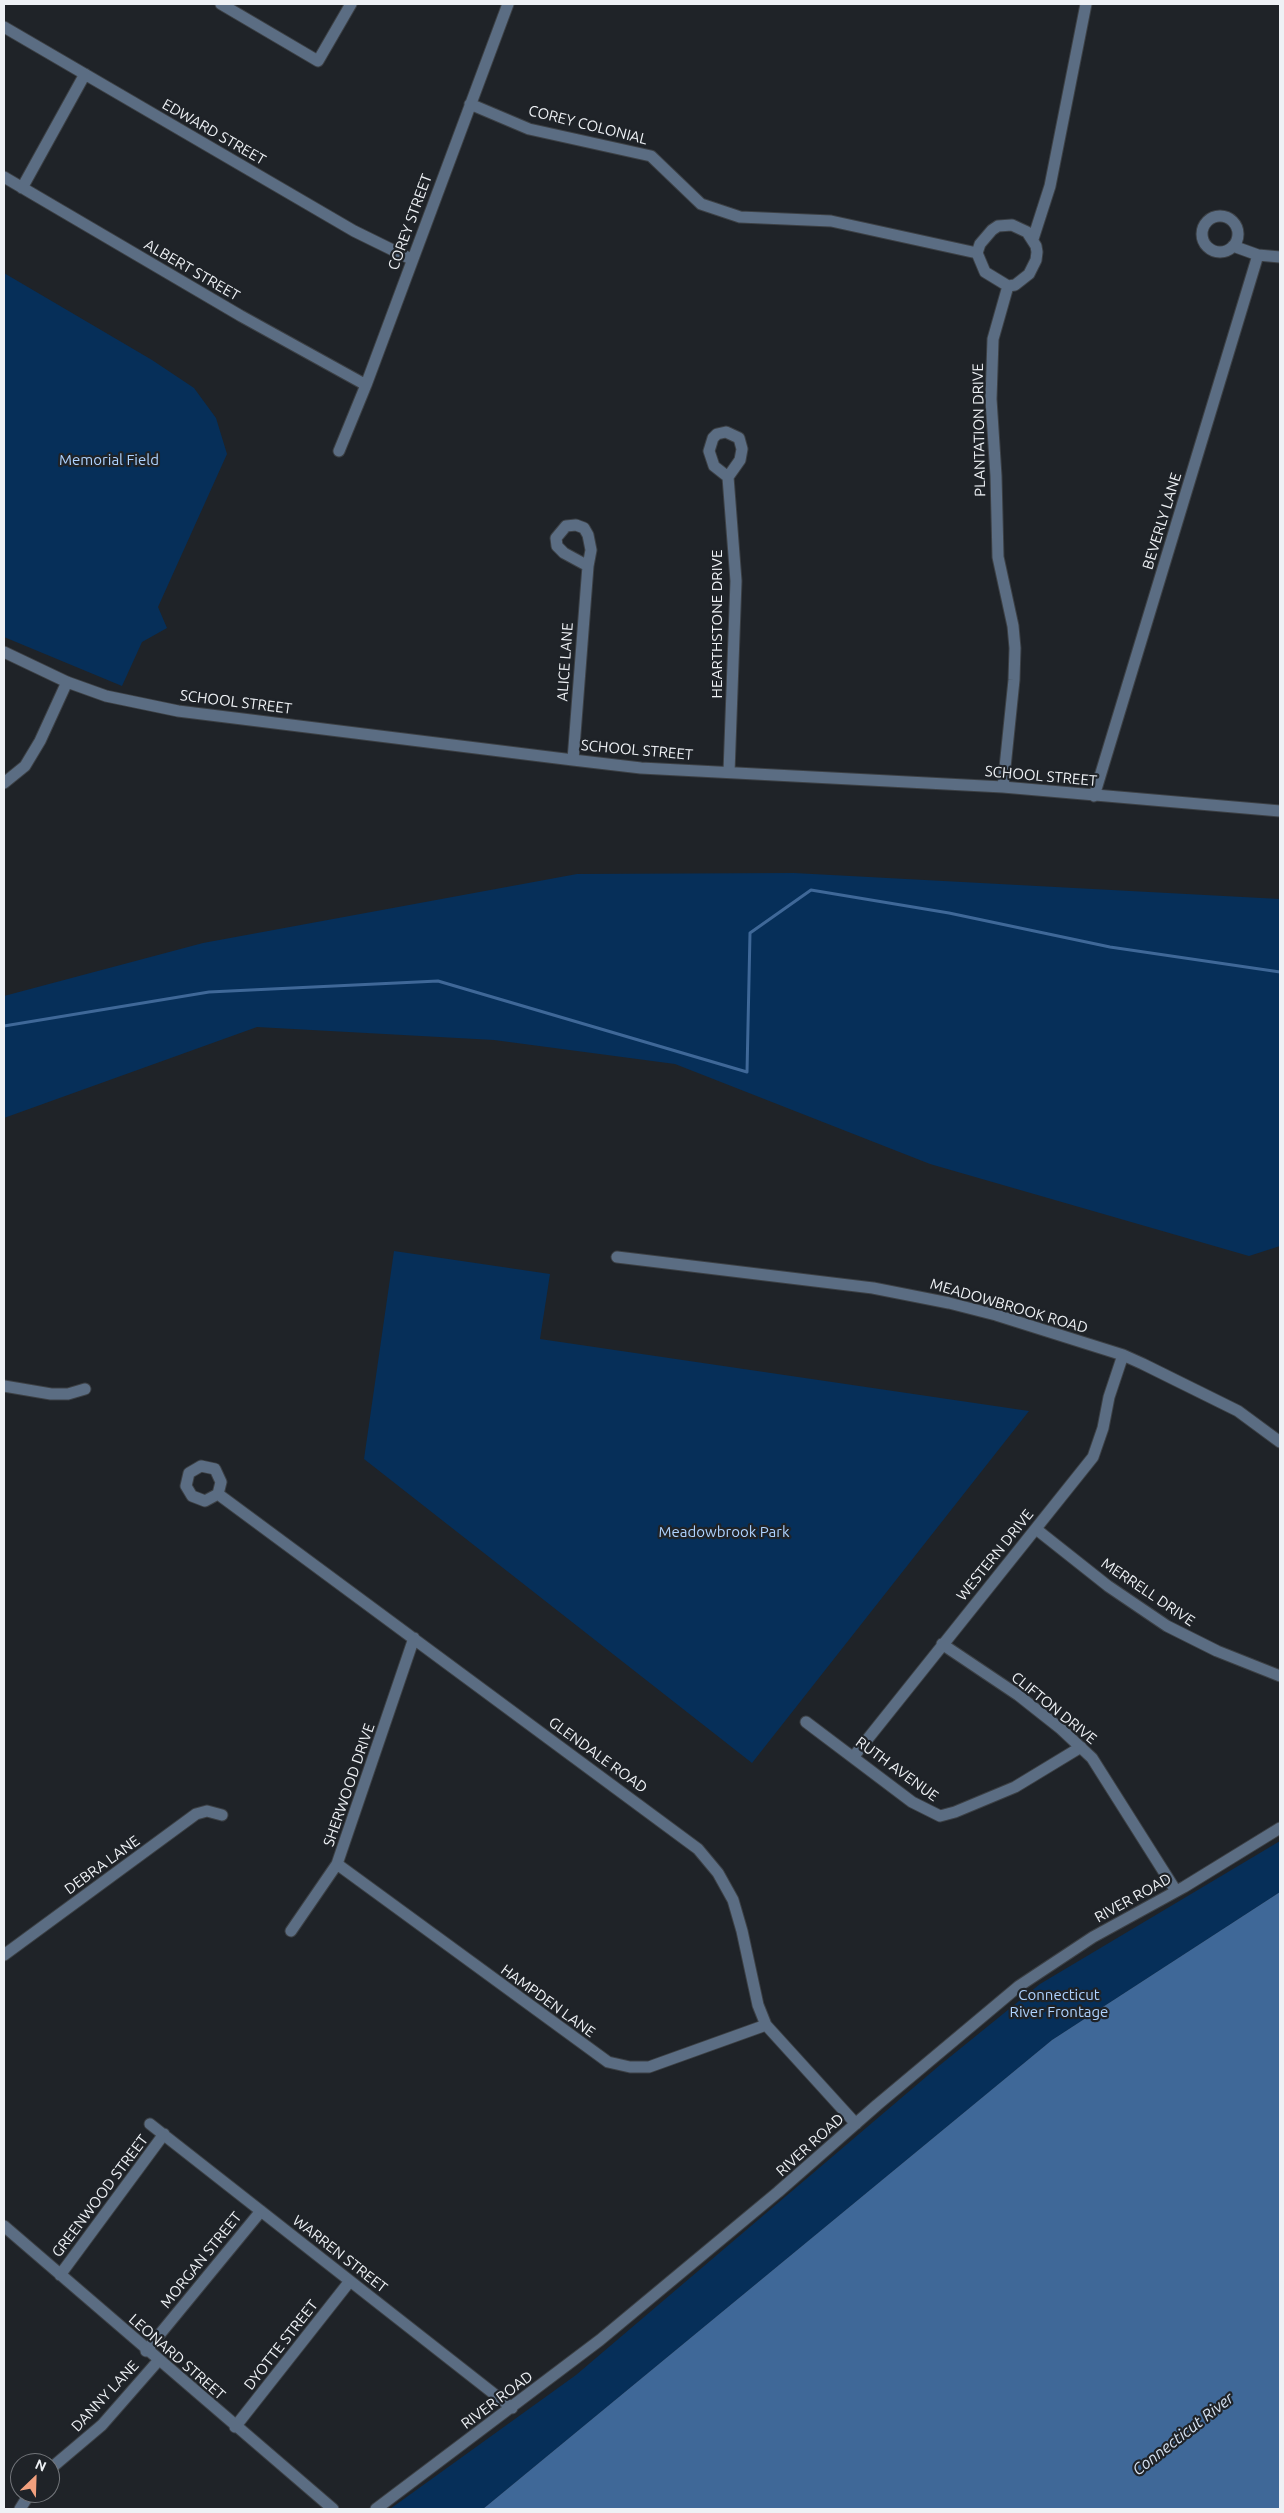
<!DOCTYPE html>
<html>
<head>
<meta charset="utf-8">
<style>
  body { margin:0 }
  #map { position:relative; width:1284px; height:2513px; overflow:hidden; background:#1f2328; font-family:Ubuntu,sans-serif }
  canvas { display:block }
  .frame { position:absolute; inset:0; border:5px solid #eef1f5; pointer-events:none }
  .north { position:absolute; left:10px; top:2453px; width:50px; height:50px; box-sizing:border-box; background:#1f2328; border:1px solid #72757a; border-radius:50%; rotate:24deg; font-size:14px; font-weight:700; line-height:20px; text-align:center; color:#eef1f5 }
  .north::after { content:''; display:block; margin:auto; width:18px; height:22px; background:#f2a07e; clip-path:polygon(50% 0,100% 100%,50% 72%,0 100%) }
</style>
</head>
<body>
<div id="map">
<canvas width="1284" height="2513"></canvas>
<div class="frame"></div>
<div class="north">N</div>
</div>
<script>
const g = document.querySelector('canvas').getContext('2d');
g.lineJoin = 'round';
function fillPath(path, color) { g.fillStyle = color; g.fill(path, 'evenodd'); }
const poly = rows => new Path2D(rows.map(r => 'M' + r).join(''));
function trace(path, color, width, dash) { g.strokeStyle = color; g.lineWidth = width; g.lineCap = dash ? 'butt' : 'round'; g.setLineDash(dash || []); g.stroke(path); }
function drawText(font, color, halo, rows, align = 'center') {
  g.font = font + ' Ubuntu,sans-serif'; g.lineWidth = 4.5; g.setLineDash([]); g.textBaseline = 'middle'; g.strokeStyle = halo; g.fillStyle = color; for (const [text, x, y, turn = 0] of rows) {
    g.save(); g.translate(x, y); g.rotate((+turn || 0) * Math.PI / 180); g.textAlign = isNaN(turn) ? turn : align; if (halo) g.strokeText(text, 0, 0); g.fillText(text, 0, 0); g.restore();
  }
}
const green = poly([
  [4,273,152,360,194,388,216,418,227,454,158,607,167,628,142,642,122,686,4,637],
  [794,873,1280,899,1280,1246,1249,1256,930,1164,675,1064,494,1040,257,1027,4,1118,4,996,203,943,577,874],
  [394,1251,550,1274,540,1339,1029,1411,752,1763,364,1459],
  [1280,1841,1280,1892,1052,2040,483,2509,390,2509,576,2375,940,2065,1040,1984]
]);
const water = poly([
  [1280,1892,1280,2509,483,2509,1052,2040]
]);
const stream = poly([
  [4,1026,209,992,438,981,747,1072,750,933,811,890,949,913,1110,947,1280,972]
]);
const minor = poly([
  [221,4,318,61,351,4],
  [4,27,354,231,411,259],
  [470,104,529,129,651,156,701,204,740,217,831,221,977,253],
  [4,177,241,316,366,385],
  [22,188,85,74],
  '1202 234a18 18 0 1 1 36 0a18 18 0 1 1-36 0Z',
  [1012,225,1027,232,1036,246,1037,252,1036,260,1029,274,1015,285,1008,286,985,272,977,253,980,244,992,230,998,226,1012,225],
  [1033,239,1050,186,1086,4],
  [1233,246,1258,255,1280,257],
  [339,451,366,385,508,4],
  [728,477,714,466,709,451,713,438,717,434,726,432,739,438,742,449,740,460,728,477,736,581,729,772],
  [4,652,67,682,106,696,178,711,573,760,641,768,1003,787,1280,811],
  [573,760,588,566,564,553,557,546,556,538,566,526,576,525,584,528,588,535,591,550,588,566],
  [4,783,25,766,40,741,67,682],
  [1003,787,1014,680,1015,648,1013,626,998,557,996,476,991,399,993,339,1008,286],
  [1094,796,1258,255],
  [617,1257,873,1288,949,1303,996,1315,1123,1355,1143,1364,1238,1411,1280,1442],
  [4,1386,51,1394,68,1394,85,1389],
  [218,1494,205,1501,192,1496,186,1486,189,1473,201,1466,215,1469,221,1482,218,1494,698,1849,718,1873,733,1900,742,1931,758,2005,766,2025,856,2124],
  [1036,1529,1108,1586,1167,1626,1217,1651,1280,1676],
  [942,1644,1018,1695,1061,1729,1092,1758,1176,1891],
  [806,1722,912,1802,940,1816,955,1812,1015,1787,1081,1747],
  [854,1756,1093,1457,1103,1428,1109,1397,1123,1355],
  [337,1864,608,2062,630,2067,649,2067,766,2025],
  [291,1931,337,1864,414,1638],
  [4,1955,196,1814,207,1811,222,1815],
  [150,2124,512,2408],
  [4,2226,333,2509],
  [60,2275,164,2134],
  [146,2351,261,2211],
  [235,2427,350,2281],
  [50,2469,102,2425,158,2361],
  [20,2509,30,2493],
  [376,2509,600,2340,778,2192,877,2105,1019,1986,1093,1937,1184,1887,1280,1828]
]);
const streetNames = [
  ["COREY COLONIAL",588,125,14],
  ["EDWARD STREET",214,132,30],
  ["COREY STREET",410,222,-70],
  ["ALBERT STREET",192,270,30],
  ["PLANTATION DRIVE",979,430,-91],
  ["BEVERLY LANE",1162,521,-73],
  ["HEARTHSTONE DRIVE",717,624,-90],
  ["ALICE LANE",565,662,-86],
  ["SCHOOL STREET",236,702,7],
  ["SCHOOL STREET",637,750,5],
  ["SCHOOL STREET",1041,776,5],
  ["MEADOWBROOK ROAD",1009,1306,16],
  ["WESTERN DRIVE",995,1555,-51],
  ["MERRELL DRIVE",1148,1592,34],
  ["CLIFTON DRIVE",1054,1708,39],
  ["GLENDALE ROAD",598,1755,36],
  ["RUTH AVENUE",897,1769,36],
  ["SHERWOOD DRIVE",349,1785,-71],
  ["DEBRA LANE",102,1865,-36],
  ["RIVER ROAD",1133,1898,-29],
  ["HAMPDEN LANE",548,2001,36],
  ["RIVER ROAD",810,2145,-42],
  ["GREENWOOD STREET",100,2196,-53],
  ["WARREN STREET",340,2254,38],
  ["MORGAN STREET",201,2260,-51],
  ["DYOTTE STREET",281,2345,-52],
  ["LEONARD STREET",177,2357,41],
  ["DANNY LANE",105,2396,-47],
  ["RIVER ROAD",497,2400,-37]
];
const parkNames = [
  ["Memorial Field",109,460],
  ["Meadowbrook Park",724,1532],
  ["Connecticut",1059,1995],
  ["River Frontage",1059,2012]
];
const waterNames = [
  ["Connecticut River",1183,2434,-38]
];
fillPath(green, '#062f59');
fillPath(water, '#3f6898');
trace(stream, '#3f6898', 3);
trace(minor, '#3c4045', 13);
trace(minor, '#5b6d83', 11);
drawText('15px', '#eef1f5', '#1f2328', streetNames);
drawText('15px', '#afd3ff', '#1f2328', parkNames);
drawText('italic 16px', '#d8e4f3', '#1f2328', waterNames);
</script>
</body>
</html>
